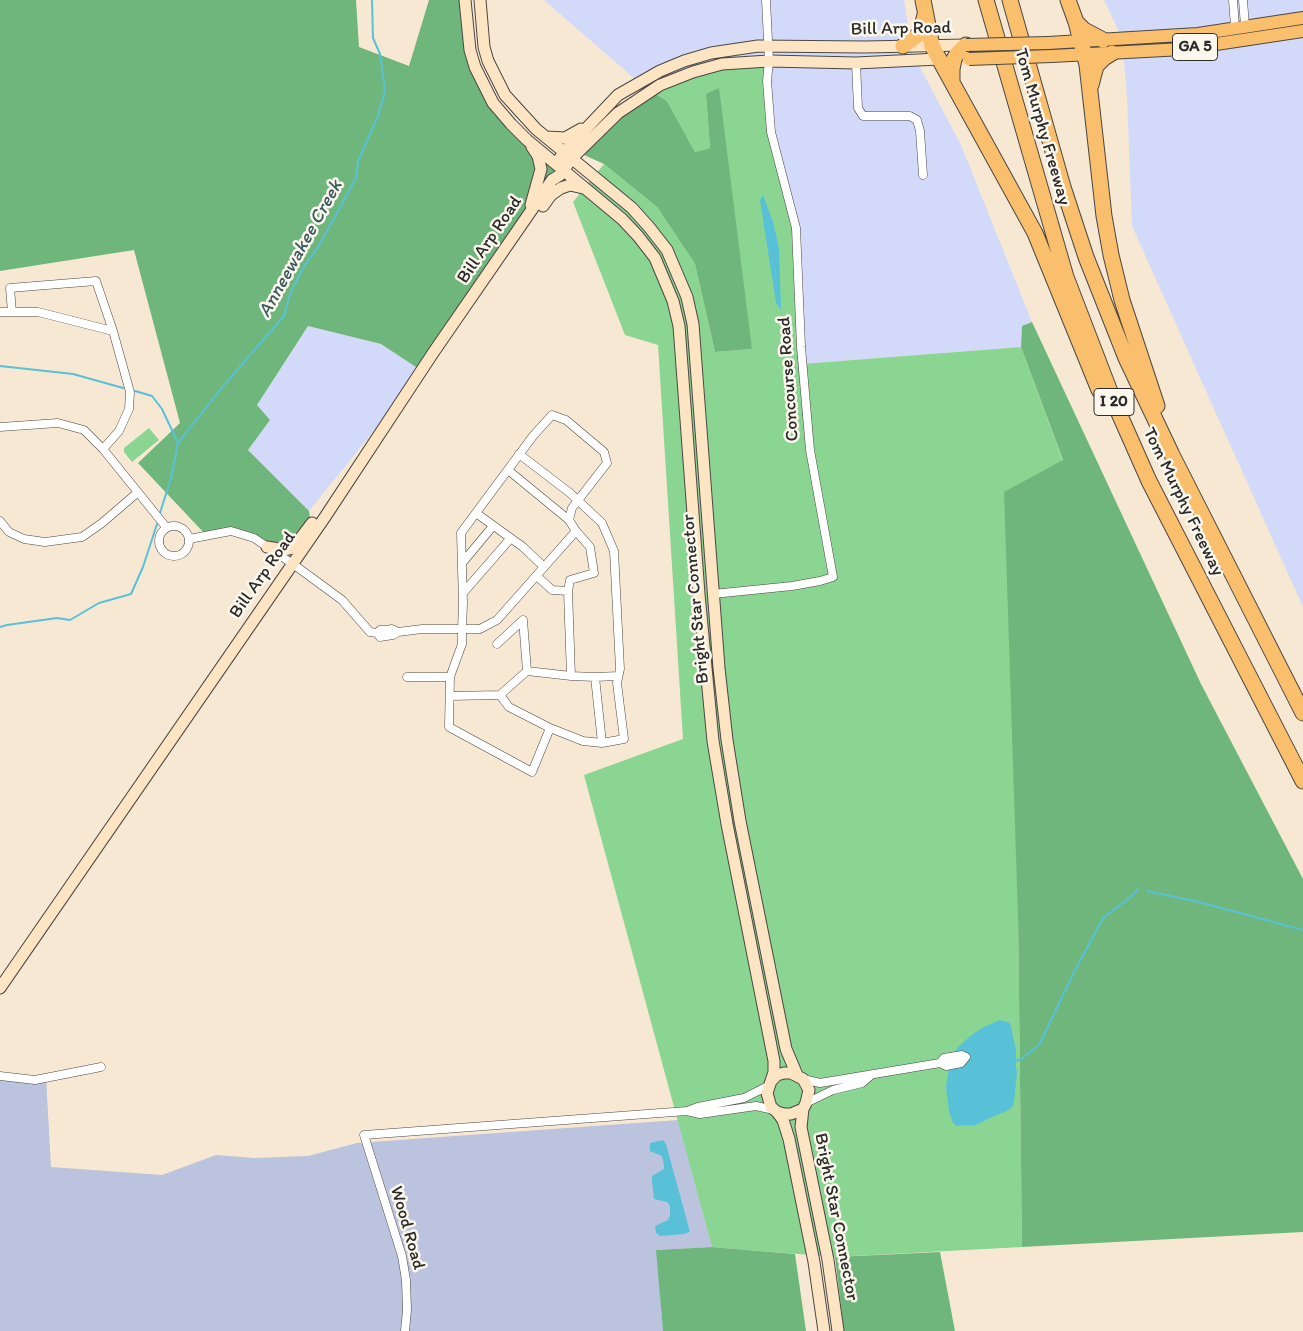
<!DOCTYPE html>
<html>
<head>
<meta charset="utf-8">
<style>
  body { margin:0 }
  canvas { display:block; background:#f7e8d3 }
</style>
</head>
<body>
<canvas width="1303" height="1331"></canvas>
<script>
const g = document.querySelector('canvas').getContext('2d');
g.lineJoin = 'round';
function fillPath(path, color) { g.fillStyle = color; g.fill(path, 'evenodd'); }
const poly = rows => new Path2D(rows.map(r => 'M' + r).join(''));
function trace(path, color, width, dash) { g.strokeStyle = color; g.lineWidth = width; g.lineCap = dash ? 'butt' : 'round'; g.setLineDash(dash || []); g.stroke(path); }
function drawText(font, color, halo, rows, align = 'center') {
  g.font = font + ' Itim,sans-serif'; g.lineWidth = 5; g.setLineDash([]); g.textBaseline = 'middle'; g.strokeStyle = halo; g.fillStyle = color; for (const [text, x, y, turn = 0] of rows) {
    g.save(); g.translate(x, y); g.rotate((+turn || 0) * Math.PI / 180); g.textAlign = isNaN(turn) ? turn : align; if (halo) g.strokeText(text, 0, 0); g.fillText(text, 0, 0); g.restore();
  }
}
const built = poly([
  [544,0,904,0,913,54,961,145,1032,322,1022,327,1021,347,802,364,721,57,644,87],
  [1104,0,1303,0,1303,607,1132,226,1127,97,1122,38],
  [308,326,381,344,422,371,309,511,248,450,270,420,257,405]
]);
const industrial = poly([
  [0,1076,46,1077,51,1167,162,1175,216,1155,254,1158,308,1156,357,1143,678,1120,712,1247,657,1250,663,1331,0,1331]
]);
const green = poly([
  [766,56,770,111,796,228,802,364,1021,347,1063,461,1018,916,1022,1247,835,1257,712,1247,584,775,683,739,658,345,625,335,573,202,604,164,657,207,695,264,715,352,752,349,706,94,710,148,695,152,667,101,644,87,721,57],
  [149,428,159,440,132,462,124,452,124,448]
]);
const forest = poly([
  [0,0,356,0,359,47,409,66,429,0,465,0,468,35,493,103,556,164,552,180,422,371,381,344,308,326,257,405,270,420,248,450,309,511,311,524,285,550,231,531,206,535,138,463,180,423,134,250,0,271],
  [644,87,667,101,695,152,710,148,706,94,719,88,752,349,715,352,695,264,657,207,604,164,573,150],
  [1032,322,1201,684,1303,879,1303,1232,1022,1247,1018,916,1004,492,1063,460,1021,347,1022,326],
  [712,1247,795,1254,806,1331,663,1331,656,1250],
  [940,1252,955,1331,844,1331,835,1257]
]);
const water = poly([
  [763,195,773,222,779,248,781,310,776,303,760,200],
  [1000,1020,1010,1023,1016,1050,1016,1067,1017,1072,1014,1102,1012,1107,1007,1111,992,1117,974,1126,969,1125,957,1126,953,1123,949,1111,946,1087,950,1061,958,1047,973,1034,984,1027],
  [663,1140,666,1144,690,1232,684,1234,660,1236,656,1233,655,1226,668,1220,670,1215,670,1206,667,1202,654,1199,652,1182,652,1176,664,1169,664,1165,662,1156,650,1151,650,1143]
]);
const stream = poly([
  [0,366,73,374,123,388],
  [135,391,152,396,162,409,178,443],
  [160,513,171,478,178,443,225,384,284,316,290,294,303,268,320,244,356,178,358,161,378,116,385,91,380,54,373,38,372,0],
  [0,627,7,625,57,618,70,620,99,603,131,594,143,567,157,524],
  [1147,891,1199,902,1303,930],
  [1016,1061,1021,1059,1039,1045,1074,972,1103,918,1132,896,1138,889]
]);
const street = poly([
  [1233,0,1235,27],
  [1243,0,1245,26],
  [856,63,858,108,863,116,910,116,917,120,920,131,923,175],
  [0,312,38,312,113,331,130,392,129,409,119,431,103,449],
  [12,312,10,288,96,281,113,331],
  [0,427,58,423,84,430,103,449,166,527],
  [519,454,570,493,602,523,614,551,620,669,617,683,624,739,602,743],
  [508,470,569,520],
  [476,513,523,547,544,567],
  [0,521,9,532,24,539,45,542,82,537,102,523,137,493],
  '159 541a15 15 0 1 1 30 0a15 15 0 1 1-30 0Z',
  [189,539,231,531,254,538,293,564,342,600,370,632,377,633,380,637,393,635,398,632,422,629,480,629,497,620,576,531,569,520,572,508,607,463,604,452,566,420,552,415,533,436,461,533,463,603,462,629,462,644,450,677,449,727,532,772,550,728,583,741,602,743,595,677,571,676,568,591,552,590,537,576],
  [463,562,493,526],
  [568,591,570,580,594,573,590,547,576,531],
  [463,593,510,539],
  [713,594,792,586,820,581,833,577,810,450,801,347,796,228,771,132,767,81,769,61,766,0],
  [377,633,380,630,387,630,392,629,398,632],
  [497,644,523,620],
  [527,671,571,676],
  [407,677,450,677],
  [595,677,618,676],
  [500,695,509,707,550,728],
  [450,696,500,695,527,671,523,620],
  [0,1076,35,1080,101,1067],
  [803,1079,820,1083,940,1063,946,1066,961,1063,966,1057,962,1055,944,1058,940,1063],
  [768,1086,744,1098,698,1107,687,1111,700,1114,756,1106,774,1110],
  [806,1103,833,1090,862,1083,870,1076],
  [405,1331,407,1310,406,1280,402,1256,364,1135,687,1111]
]);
const secondary = poly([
  [465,0,470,50,475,67,493,103,511,124,527,140,622,219,638,236,655,258,673,301,679,326,699,594,713,741,727,824,774,1061,774,1072,767,1093,771,1107,777,1112,784,1114,791,1114,803,1109,806,1103,809,1090,803,1079,791,1073,784,1073,777,1075,772,1080],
  [480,0,484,47,488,61,505,95,536,129,632,208,649,227,667,250,687,297,693,324,719,668,727,740,740,821,786,1049,797,1075],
  [546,137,565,138,581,129],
  [560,158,564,152,618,95,660,71,684,61,711,53,758,46,865,47,966,45],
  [531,205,541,169,538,156,532,147],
  [543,206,551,195,561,188,570,185,583,188],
  [267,547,285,550,293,548,312,523],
  [0,988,325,517,433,353,533,208,552,180,560,175,572,158,618,113,660,85,693,72,722,64,769,61,856,63,939,59],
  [803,1109,801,1127,828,1260,838,1331],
  [777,1112,783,1120,789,1139,814,1262,824,1331]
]);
const primary = poly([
  [1048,43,1198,34,1303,18],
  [1052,56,1183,49,1303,31]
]);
const highway = poly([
  [923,0,932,46,1035,233,1099,390],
  [986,0,1066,277,1114,402,1149,481,1303,781],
  [1010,0,1063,187,1086,257,1126,358,1172,455,1303,713],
  [1068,0,1076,22,1087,65,1104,216,1111,255,1122,300,1157,406],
  [1076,22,1084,30,1103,40],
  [903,46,918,35,921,30,925,15],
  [952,79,952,69,954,59,957,54,966,45],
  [1091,85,1096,66,1104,58,1112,53]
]);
const primaryBridge = poly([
  [966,45,1048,43],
  [969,59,1052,56]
]);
const shields = [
  [1195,47,45],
  [1114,402,40]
];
const shieldNames = [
  ["GA 5",1195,47],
  ["I 20",1114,402]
];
const streetNames = [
  ["Bill Arp Road",901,29,-1],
  ["Tom Murphy Freeway",1042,127,74],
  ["Bill Arp Road",490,240,-56],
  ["Concourse Road",789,379,-94],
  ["Tom Murphy Freeway",1183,502,64],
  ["Bill Arp Road",263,575,-55],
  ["Bright Star Connector",696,599,-95],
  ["Bright Star Connector",836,1217,79],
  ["Wood Road",407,1228,74]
];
const waterNames = [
  ["Anneewakee Creek",301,249,-61]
];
fillPath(built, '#d3d9f9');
fillPath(industrial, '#bcc3de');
fillPath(green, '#8ad592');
fillPath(forest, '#6fb67c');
fillPath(water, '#59c1d7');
trace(stream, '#59c1d7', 2);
trace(street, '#4a4744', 9);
trace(secondary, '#4a4744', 13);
trace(primary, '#4a4744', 14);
trace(highway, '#4a4744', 17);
trace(street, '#fff', 8);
trace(secondary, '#fde5c4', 11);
trace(primary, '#f9bf6c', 12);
trace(highway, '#f9bf6c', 15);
trace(primaryBridge, '#4a4744', 14, []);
trace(primaryBridge, '#f9bf6c', 12);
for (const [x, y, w] of shields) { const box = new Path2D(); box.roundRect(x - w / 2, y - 13.5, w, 27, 4); g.fillStyle = '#fbf7ec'; g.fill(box); trace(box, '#2b2b2b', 1); }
drawText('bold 16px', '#2b2b2b', null, shieldNames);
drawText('18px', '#2b2b2b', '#fbf7ec', streetNames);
drawText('italic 19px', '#39585f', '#fbf7ec', waterNames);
</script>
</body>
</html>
